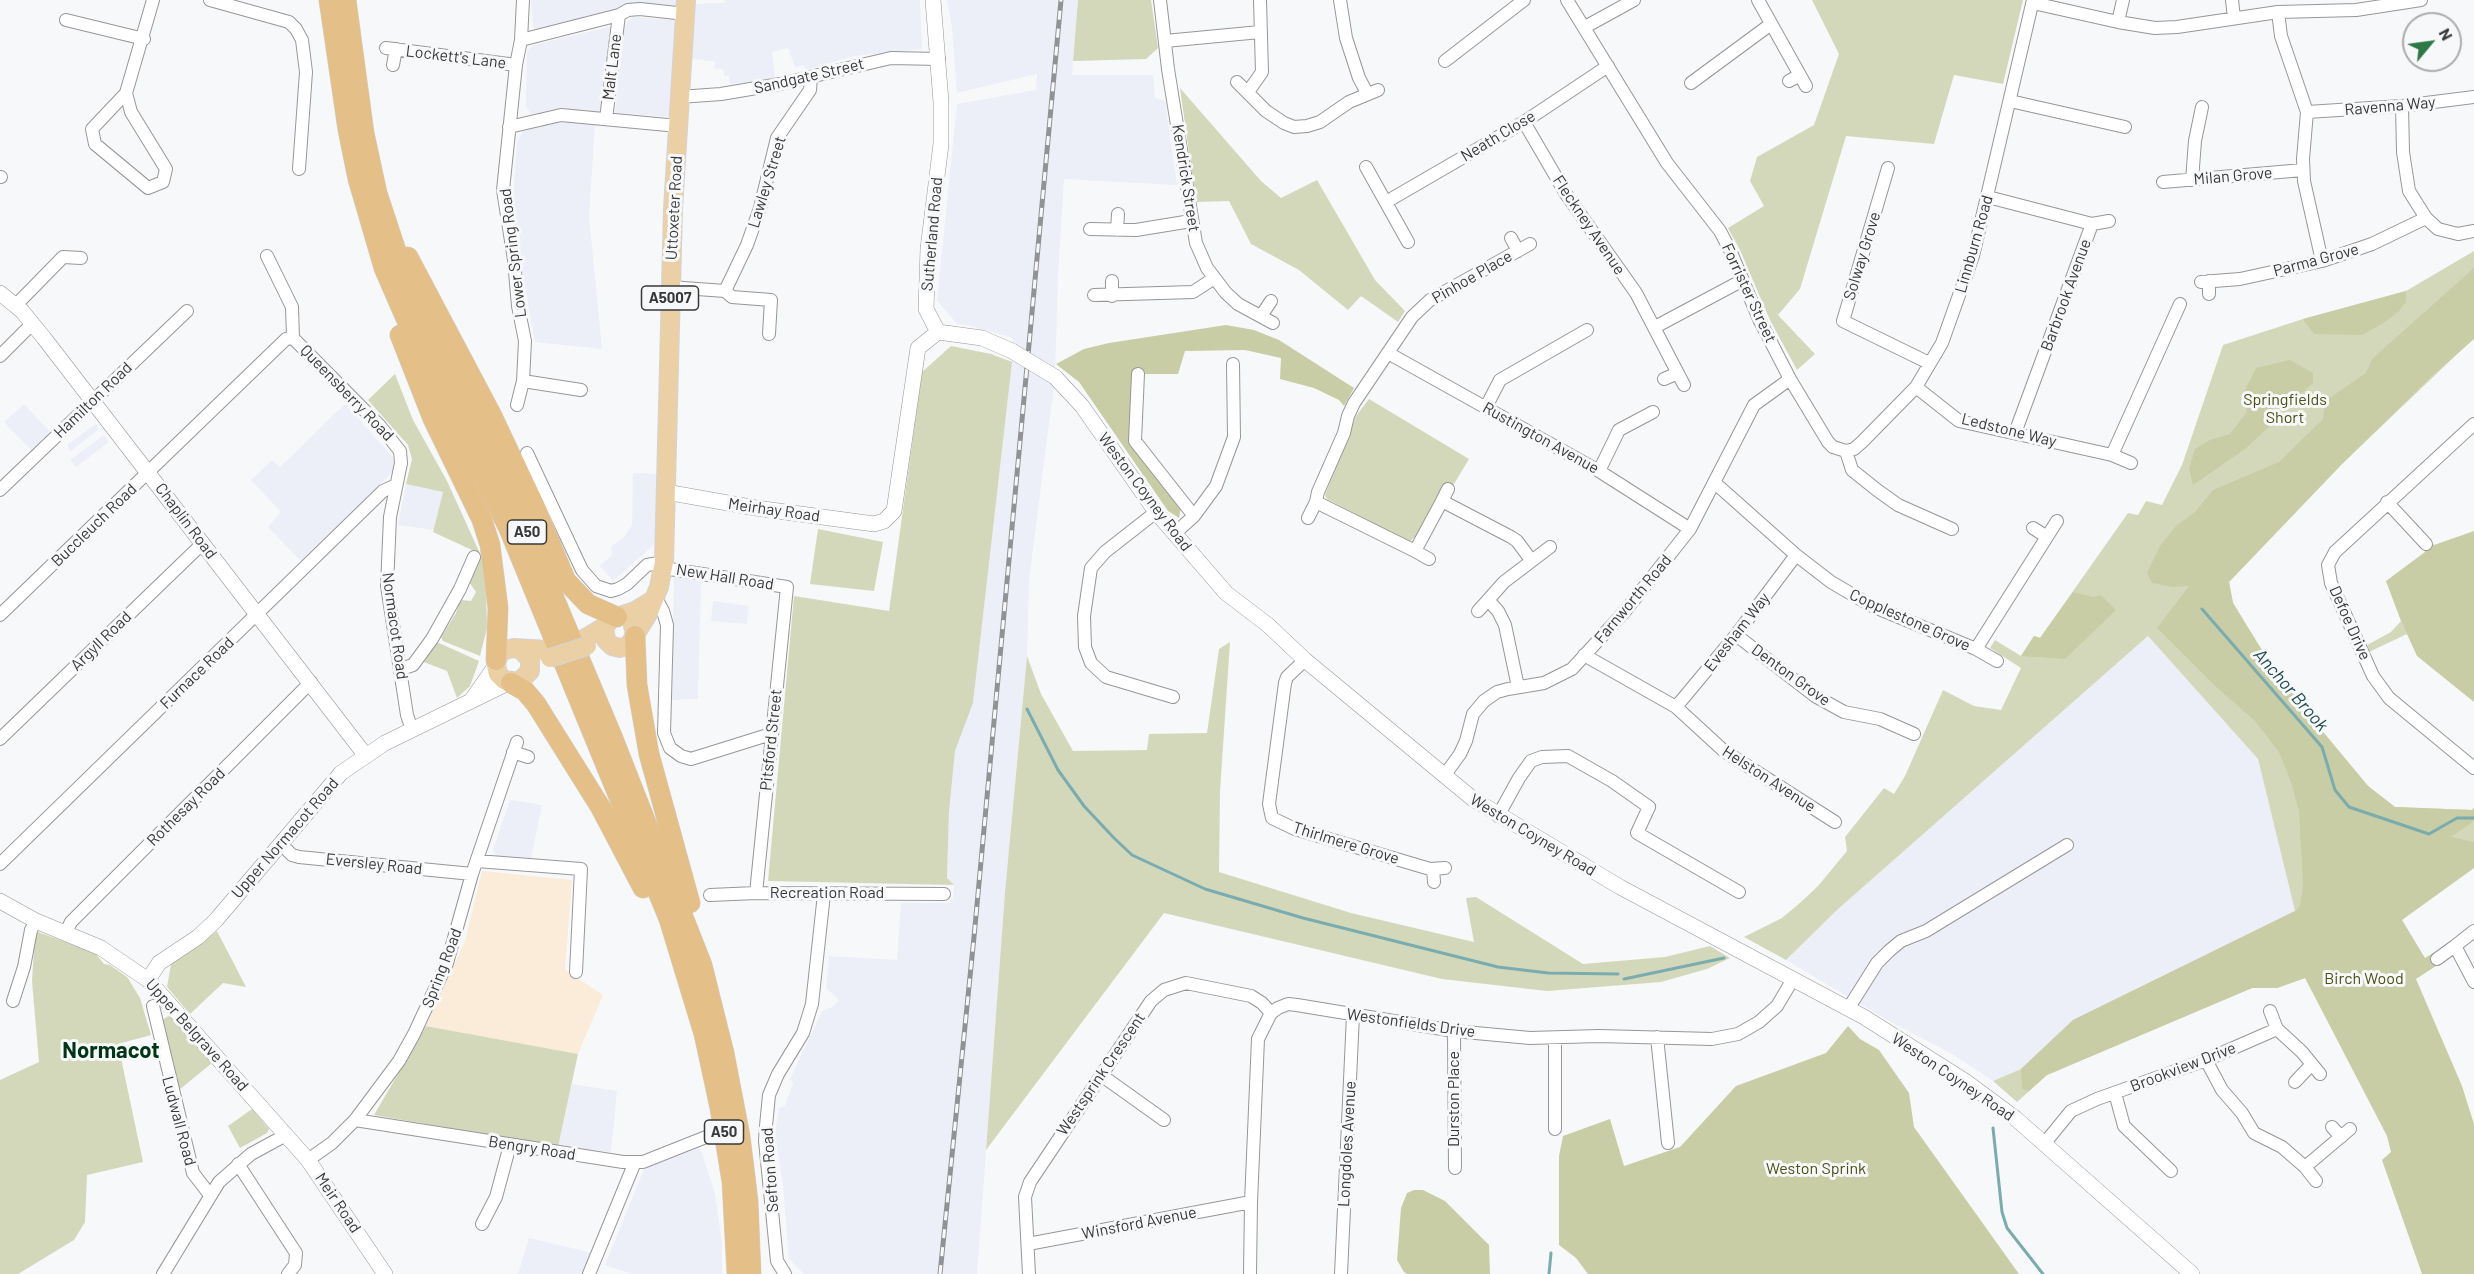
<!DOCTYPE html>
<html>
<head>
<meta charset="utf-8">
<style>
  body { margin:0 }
  #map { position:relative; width:2474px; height:1274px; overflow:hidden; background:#f7f8f9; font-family:Barlow,sans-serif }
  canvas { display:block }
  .north { position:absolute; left:2402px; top:12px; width:60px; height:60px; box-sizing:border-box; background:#f7f8f9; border:2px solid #abacad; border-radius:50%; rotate:61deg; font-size:16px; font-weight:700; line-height:24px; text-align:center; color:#39393a }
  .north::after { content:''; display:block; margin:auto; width:21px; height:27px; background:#2d7846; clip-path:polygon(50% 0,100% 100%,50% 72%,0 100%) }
</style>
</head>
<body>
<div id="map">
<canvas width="2474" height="1274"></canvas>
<div class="north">N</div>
</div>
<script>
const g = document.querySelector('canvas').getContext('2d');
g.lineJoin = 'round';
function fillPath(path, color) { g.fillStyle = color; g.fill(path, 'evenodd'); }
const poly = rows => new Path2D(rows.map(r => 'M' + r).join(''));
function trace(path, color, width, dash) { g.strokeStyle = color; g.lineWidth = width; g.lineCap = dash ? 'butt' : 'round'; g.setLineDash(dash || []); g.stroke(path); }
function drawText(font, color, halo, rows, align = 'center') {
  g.font = font + ' Barlow,sans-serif'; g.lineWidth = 6; g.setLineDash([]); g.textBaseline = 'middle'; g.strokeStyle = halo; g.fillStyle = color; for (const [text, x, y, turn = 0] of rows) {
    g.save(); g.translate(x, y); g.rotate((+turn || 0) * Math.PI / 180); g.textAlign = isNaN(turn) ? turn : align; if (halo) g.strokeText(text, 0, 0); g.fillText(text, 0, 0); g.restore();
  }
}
const built = poly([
  [531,0,679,0,678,9,635,4,539,31,533,27],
  [725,0,920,0,922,49,854,56,806,70,804,65,795,67,788,48,772,52,775,78,730,84,729,76,724,75,723,69,714,68,715,61,691,59,695,4,724,3],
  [947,0,1078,0,1072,75,1153,75,1155,98,1165,101,1177,185,1064,179,1058,275,1055,377,1029,580,1027,656,1005,892,977,1274,804,1274,789,1259,783,1186,775,1133,779,1108,785,1106,793,1083,790,1079,822,1011,832,1007,839,1000,826,988,829,956,897,960,901,903,949,903,953,899,954,885,947,879,949,812,955,751,973,703,1013,338,971,326,957,324,937,300,957,104,1036,90,1037,74,957,93,952,28],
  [632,17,675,20,671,117,615,113,621,30],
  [613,26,603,116,562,110,531,114,526,107,527,51,533,45],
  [554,122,595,124,589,216,602,349,535,342,512,215,517,142,523,131],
  [24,404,50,432,31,450,4,422],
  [345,404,392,456,394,462,392,473,301,561,268,527,281,512,251,480,272,460,280,467],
  [96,424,99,429,71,451,67,445],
  [104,435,109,442,76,467,70,460],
  [633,473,657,474,657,542,613,581,600,566,612,555,611,547,625,536,632,525],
  [406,484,443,492,434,530,398,525],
  [674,574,701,580,698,699,672,700],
  [713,601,749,606,747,624,711,621],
  [2148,636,2258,759,2295,911,2073,1020,2021,1069,1993,1081,1954,1055,1887,1020,1786,960,1837,910],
  [510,800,542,805,531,858,497,857,493,850],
  [572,1084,617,1091,611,1152,558,1147],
  [700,1147,715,1194,722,1243,722,1274,633,1274,605,1265,644,1169],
  [529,1238,593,1253,584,1274,518,1274]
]);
const education = poly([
  [482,871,572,880,565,970,603,995,578,1054,426,1026,465,941]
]);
const green = poly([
  [1078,0,1151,0,1158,48,1146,59,1073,61],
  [1812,0,2023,0,2003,84,1954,75,1934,144,1846,136,1800,289,1778,315,1815,354,1797,370,1770,320,1740,250,1728,228,1764,206,1750,181,1757,157,1814,125,1839,54],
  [1180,88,1261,181,1281,198,1317,180,1375,280,1405,311,1398,322,1361,296,1348,310,1299,270,1251,244,1229,201,1196,202],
  [2474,251,2474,338,2342,464,2229,582,2233,603,2258,644,2304,709,2368,786,2395,807,2472,810,2474,808,2474,868,2305,978,2277,988,2252,988,2047,1075,2017,1102,1993,1081,2021,1069,2073,1020,2295,911,2258,759,2148,636,1837,910,1786,960,1744,937,1782,918,1801,902,1818,886,1847,851,1845,837,1884,788,1894,794,1905,776,1943,690,1974,706,2001,710,2021,668,1990,648,1995,640,2021,656,2034,636,2040,638,2128,513,2138,515,2146,501,2162,505,2182,465,2223,345,2303,319,2406,291],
  [951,346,991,354,1012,362,973,703,955,751,949,812,947,878,954,885,768,881,794,596,889,611,922,372],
  [395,374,413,420,447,481,482,558,486,586,487,628,480,656,443,641,441,637,456,613,459,604,462,600,471,601,476,592,469,582,480,558,472,550,433,532,443,492,406,484,412,459,408,445,368,400],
  [1369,399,1469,459,1451,489,1443,485,1416,536,1409,542,1327,499,1325,495,1356,416],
  [818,529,883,542,874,591,810,584],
  [2401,621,2407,634,2369,652,2367,645,2391,632],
  [1230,642,1220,791,1219,872,1351,913,1474,942,1466,898,1476,897,1583,964,1665,957,1710,946,1730,958,1707,969,1661,982,1547,991,1442,979,1164,913,986,1150,1005,892,1027,656,1041,694,1073,751,1147,750,1149,734,1207,733,1219,649],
  [439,643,479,661,470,686,457,698,447,671,424,662,435,644],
  [217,931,246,987,223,983,190,1014,167,987,171,964],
  [38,932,95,953,104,964,110,965,127,977,140,998,151,1035,118,1044,143,1162,87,1175,85,1222,74,1240,18,1274,0,1274,0,1080,39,1062,32,981,35,934],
  [170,1015,212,1063,179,1090,162,1020],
  [426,1026,578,1054,558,1147,374,1115],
  [252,1109,269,1129,267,1133,240,1148,228,1126]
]);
const forest = poly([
  [2474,268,2474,339,2433,375,2342,464,2229,582,2233,603,2260,647,2304,709,2368,786,2395,807,2472,810,2474,808,2474,821,2451,837,2474,842,2474,868,2402,920,2425,958,2433,953,2439,964,2416,979,2462,1086,2474,1124,2474,1274,2422,1274,2382,1160,2391,1152,2387,1136,2305,978,2277,988,2252,988,2047,1075,2029,1091,2022,1089,2021,1069,2073,1020,2295,911,2300,906,2303,885,2299,811,2291,782,2279,752,2255,721,2213,684,2157,628,2189,586,2172,587,2152,583,2147,573,2160,546,2176,526,2195,512,2213,490,2279,462,2323,419,2325,401,2366,373,2372,359],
  [2406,291,2406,302,2398,312,2382,324,2362,335,2314,334,2303,319],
  [1226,325,1254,330,1279,340,1354,388,1344,406,1339,400,1314,388,1280,379,1281,358,1245,350,1185,351,1178,374,1138,374,1135,441,1182,501,1179,518,1168,511,1079,382,1056,364,1084,349,1109,343],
  [2290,360,2313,373,2313,383,2301,394,2274,399,2270,426,2245,449,2193,485,2189,469,2195,449,2210,440,2230,434,2247,412,2243,394,2256,368],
  [2474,531,2474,702,2417,656,2401,621,2386,581,2425,552,2423,549,2430,542,2434,545],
  [2073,592,2093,597,2101,595,2116,610,2065,659,2021,656,2034,636,2040,638],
  [1848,1026,1860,1039,1879,1050,1909,1093,1914,1127,2019,1274,1588,1274,1576,1258,1559,1245,1559,1156,1563,1136,1610,1119,1624,1166,1680,1147,1736,1086,1826,1053],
  [1414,1190,1423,1190,1445,1201,1489,1245,1490,1274,1407,1274,1404,1272,1397,1260,1401,1208,1407,1193]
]);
const stream = poly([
  [2202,609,2322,747,2335,790,2349,807,2429,834,2457,818,2474,818],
  [1027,709,1058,770,1084,806,1114,838,1132,855,1205,889,1303,918,1498,967,1548,973,1618,974],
  [1624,979,1724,958],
  [1993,1128,2002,1212,2007,1228,2043,1274],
  [1549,1274,1551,1253]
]);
const minor = poly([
  [210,0,289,22,296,29,302,40,306,72,299,169],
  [1160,0,1168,69,1196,243,1207,268,1226,293,1238,304,1273,323],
  [1340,0,1346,38,1359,78,1367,93],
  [1567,0,1667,163,1720,231,1730,250,1759,319,1790,379,1828,442,1833,447,1846,451,1854,449,1862,442,1916,387,1942,343,1973,256,2033,0],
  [1758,0,1806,86],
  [2232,0,2234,18],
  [2033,3,2118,22,2155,28,2177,27,2278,12,2356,10,2421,0],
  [2278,12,2281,36,2307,112,2303,159,2304,181,2322,261],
  [66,20,144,39],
  [2118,22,2123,0],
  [1585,27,1634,0],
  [521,40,619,15,628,10,640,9,686,14],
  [1165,41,1260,32],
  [386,48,516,65],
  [1445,61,1524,0],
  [393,65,396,49],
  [1789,81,1800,75],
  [1237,82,1266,111,1284,123,1294,127,1307,126,1320,122,1349,102,1378,90],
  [1691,83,1771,24],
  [1248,92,1262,72,1260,0],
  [126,93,131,112,166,169,163,182,148,188,95,144,92,129,126,93,153,0],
  [679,97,721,94,780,84,891,58,939,59],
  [2010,101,2125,127],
  [2402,106,2403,152,2409,191,2426,218,2438,229,2458,234,2474,231],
  [2307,112,2402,106,2474,97],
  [606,119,619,15],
  [1524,122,1566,194,1636,293,1684,385],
  [509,127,561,115,678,126],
  [1366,167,1408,242],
  [1888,168,1843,321,1929,363],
  [0,177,1,177],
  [2192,180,2195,141,2202,107],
  [2163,182,2303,170],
  [1988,197,2092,224,2015,433],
  [1386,202,1524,122,1608,66],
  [2092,224,2109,221],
  [1090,229,1136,230,1191,221],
  [1117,230,1118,214],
  [1511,238,1518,251],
  [1530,244,1430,300,1412,317,1354,403,1348,416,1344,433,1318,492,1316,502,1415,551,1442,501,1511,537,1517,541,1531,560],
  [267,256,292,307,293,338],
  [2209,281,2209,294],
  [2201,282,2240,279,2322,261,2372,244,2426,218],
  [670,287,725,291,732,297,771,300,769,334],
  [725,291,747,245,760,208,777,138,810,90,811,77],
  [1094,295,1193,292,1213,279],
  [1112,296,1112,281],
  [16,305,63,257,81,258],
  [1261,316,1271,301],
  [1655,327,1743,280],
  [293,338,380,426,400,451,401,463,390,517,387,586,407,715,412,730],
  [1388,353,1599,471,1690,529],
  [0,356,33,323],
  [1138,374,1135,441,1194,516],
  [1664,379,1678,373],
  [523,381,581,390],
  [1916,387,1959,421,2112,455,2131,463],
  [517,405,523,381,525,341,518,306,514,260,503,190,516,65,521,40,523,0],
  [1486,407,1500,380,1587,330],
  [2474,424,2335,552,2328,565,2331,583,2373,676,2389,698,2474,768],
  [1846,451,1852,470,1877,490,1898,505,1952,529],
  [527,453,582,570,596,586,611,591,618,589,627,584,647,565,664,562],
  [2112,455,2180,304],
  [1599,471,1619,430,1653,412],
  [1715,483,1796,555,1831,582,1872,606,1976,649,1997,661],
  [0,490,187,311],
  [1442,501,1448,489],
  [2387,502,2426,544],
  [1156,512,1105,552,1091,568,1084,616,1085,647,1091,663,1106,677,1173,697],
  [1308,518,1316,502],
  [2033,528,2047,537],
  [1174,534,1194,516,1216,486,1234,437,1233,364],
  [1415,551,1429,559],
  [663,568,787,587,756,893],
  [655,596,663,611,667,625,664,733,670,748,681,756,691,759,771,734],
  [1478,611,1488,600],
  [0,615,286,339,293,338],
  [1736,635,1815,696,1844,712,1880,719,1914,734],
  [1976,649,2057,521],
  [1584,655,1676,707,1724,751,1835,822],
  [1305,660,1287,677,1285,683,1269,804,1272,818,1295,829,1430,869,1445,868],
  [401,669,413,665,432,639,460,589,474,557],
  [1518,687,1505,625,1498,611,1488,600,1504,582,1550,547],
  [1676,707,1736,635,1796,555],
  [0,739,203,543],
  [513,752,528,757],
  [1444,776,1460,754,1466,741,1473,714,1484,701,1497,692,1508,689,1544,683,1572,669,1626,610,1690,529,1754,405,1790,379],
  [1498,816,1519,778,1531,761,1542,757,1568,756,1612,781,1649,807,1637,833,1739,892],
  [281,844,292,855,299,857,472,874],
  [477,861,581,869,576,972],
  [0,864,383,491,396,485],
  [1433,869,1434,882],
  [710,895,756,893,944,894],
  [2474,931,2455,946,2474,982],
  [65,934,71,922,311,682],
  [2437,959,2455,946],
  [13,1001,24,967,31,930,36,921],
  [153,1006,193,1173,210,1195],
  [1848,1009,1877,963,1889,951,1901,941,1926,931,2067,845],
  [2270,1011,2277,1029],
  [1454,1031,1455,1168],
  [1657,1037,1668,1143],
  [1555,1038,1555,1129],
  [2206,1060,2222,1090,2242,1113,2254,1133,2282,1147,2305,1167,2350,1129],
  [1101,1075,1164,1120],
  [2295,1082,2312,1064],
  [2115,1093,2124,1126,2171,1171],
  [355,1120,623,1162,643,1162,706,1137],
  [2332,1127,2341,1137],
  [2044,1144,2071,1111,2097,1099,2206,1060,2277,1029,2302,1052,2320,1074],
  [308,1160,332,1143,355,1120,399,1061,414,1034,447,963,472,874,517,742],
  [238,1164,296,1253,295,1265,288,1274],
  [2305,1167,2316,1181],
  [482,1224,496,1197,510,1145],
  [1028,1244,1251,1202],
  [163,1274,219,1182,251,1154,286,1135],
  [589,1274,635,1162],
  [785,1274,777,1261,765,1141,766,1126,769,1095,778,1074,803,1033,812,1004,824,894],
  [1029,1274,1025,1197,1030,1182,1151,1001,1164,990,1186,983,1251,996,1262,1003,1271,1013],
  [1250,1274,1251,1202,1258,1039,1271,1013,1278,1008,1288,1004,1297,1005,1454,1031,1530,1038,1599,1036,1712,1039,1738,1034,1759,1022,1777,1006,1793,979],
  [1341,1274,1353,1015]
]);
const tertiary = poly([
  [933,0,941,102,941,144,928,249,926,309,938,332],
  [0,293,22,311,44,338,366,756],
  [938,332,982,338,1012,351],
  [1055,377,1082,406,1156,512,1226,593,1268,625,1305,660,1473,799,1620,887,1864,1017,1965,1081,2015,1118,2192,1274],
  [666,492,756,508,874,524,884,521,894,511,918,348,938,332],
  [473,698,496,665],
  [0,901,36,921,101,948,148,980,308,1160,385,1274],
  [148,980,159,963,198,937,216,920,341,773,385,743,510,682]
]);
const primary = poly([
  [604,627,606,640,612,646,620,648,627,646,633,640,635,631,633,626],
  [635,635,648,614,659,587,664,562,673,209,686,0],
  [584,639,604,627,611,619,635,611,653,600],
  [520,649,530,659,530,671,519,682,504,680,498,674,496,665,498,656,504,650,514,648,547,650]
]);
const trunk = poly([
  [329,0,348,130,358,179,384,268,430,374,460,429,509,529,669,919,704,1034,720,1108,732,1182,737,1274],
  [346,0,364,133,377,193,403,272,427,331,515,505,612,736,702,965,724,1053,740,1136,748,1201,751,1274],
  [408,257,492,416,534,505,566,581,588,604,617,617],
  [400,335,433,419,482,520,490,545,498,608,496,660],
  [635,636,637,685,649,754,690,903],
  [511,683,525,691,536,704,601,808,643,888]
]);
const rail = poly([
  [940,1274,974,937,1061,0]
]);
const tertiaryBridge = poly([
  [1012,351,1055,377]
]);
const primaryBridge = poly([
  [550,658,587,646]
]);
const shields = [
  [670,298,57],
  [527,532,39],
  [724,1132,39]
];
const shieldNames = [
  ["A5007",670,298],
  ["A50",527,532],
  ["A50",724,1132]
];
const streetNames = [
  ["Lockett's Lane",456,57,7],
  ["Malt Lane",612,67,-83],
  ["Sandgate Street",809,76,-13],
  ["Ravenna Way",2390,106,-5],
  ["Neath Close",1498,136,-31],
  ["Milan Grove",2233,176,-5],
  ["Kendrick Street",1186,178,81],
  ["Lawley Street",767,182,-73],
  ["Uttoxeter Road",674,208,-87],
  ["Fleckney Avenue",1589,225,56],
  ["Sutherland Road",932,234,-85],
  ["Linnburn Road",1974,244,-74],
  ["Lower Spring Road",513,253,-97],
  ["Solway Grove",1862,256,-73],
  ["Parma Grove",2316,260,-15],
  ["Pinhoe Place",1472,277,-30],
  ["Forrister Street",1749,293,65],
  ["Barbrook Avenue",2066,295,-70],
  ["Queensberry Road",347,393,46],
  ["Hamilton Road",93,400,-44],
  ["Ledstone Way",2009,430,14],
  ["Rustington Avenue",1541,438,29],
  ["Weston Coyney Road",1145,492,53],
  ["Meirhay Road",774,510,8],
  ["Chaplin Road",186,521,53],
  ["Buccleuch Road",94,525,-44],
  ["New Hall Road",725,577,9],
  ["Farnworth Road",1633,599,-50],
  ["Copplestone Grove",1910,620,24],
  ["Defoe Drive",2350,623,66],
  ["Normacot Road",395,626,82],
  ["Evesham Way",1737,632,-52],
  ["Argyll Road",101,641,-44],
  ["Furnace Road",197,673,-44],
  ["Denton Grove",1791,675,36],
  ["Pitsford Street",771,740,-84],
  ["Helston Avenue",1769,779,33],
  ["Rothesay Road",186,807,-45],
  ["Weston Coyney Road",1533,835,31],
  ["Upper Normacot Road",285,838,-49],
  ["Thirlmere Grove",1346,843,17],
  ["Eversley Road",374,864,6],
  ["Recreation Road",827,893],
  ["Spring Road",442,968,-69],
  ["Westonfields Drive",1411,1023,8],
  ["Upper Belgrave Road",197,1035,48],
  ["Brookview Drive",2183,1067,-21],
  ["Westsprink Crescent",1101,1074,-56],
  ["Weston Coyney Road",1953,1077,34],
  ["Durston Place",1454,1099,-90],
  ["Ludwall Road",179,1121,75],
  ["Longdoles Avenue",1347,1144,-87],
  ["Bengry Road",532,1148,9],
  ["Sefton Road",770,1170,-94],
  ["Meir Road",338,1203,56],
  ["Winsford Avenue",1139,1223,-11]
];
const parkNames = [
  ["Springfields",2285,400],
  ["Short",2285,418],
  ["Birch Wood",2364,979],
  ["Weston Sprink",1816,1169]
];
const waterNames = [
  ["Anchor Brook",2291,690,49]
];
const districtNames = [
  ["Normacot",111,1051]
];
fillPath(built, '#edeff8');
fillPath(education, '#faecd8');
fillPath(green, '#d4d8bb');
fillPath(forest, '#c8cda5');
trace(stream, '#7aacaf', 3);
trace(minor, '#979798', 14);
trace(tertiary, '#979798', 16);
trace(primary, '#d3d3d4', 20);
trace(trunk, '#d3d3d4', 21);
trace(minor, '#fff', 12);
trace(tertiary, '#fff', 15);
trace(primary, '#ebd0a6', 18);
trace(trunk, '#e4c088', 20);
trace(rail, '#919293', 5);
trace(rail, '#f7f8f9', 3, [9]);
trace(tertiaryBridge, '#979798', 16, []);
trace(primaryBridge, '#d3d3d4', 20, []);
trace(tertiaryBridge, '#fff', 15);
trace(primaryBridge, '#ebd0a6', 18);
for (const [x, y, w] of shields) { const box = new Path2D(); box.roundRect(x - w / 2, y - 12, w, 24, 4.5); g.fillStyle = '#f7f8f9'; g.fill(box); trace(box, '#39393a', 1.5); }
drawText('bold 15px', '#39393a', null, shieldNames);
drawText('16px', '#39393a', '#f7f8f9', streetNames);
drawText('16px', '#4c5011', '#f7f8f9', parkNames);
drawText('italic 18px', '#1d4b4e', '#f7f8f9', waterNames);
drawText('bold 22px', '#003616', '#f7f8f9', districtNames);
</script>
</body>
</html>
